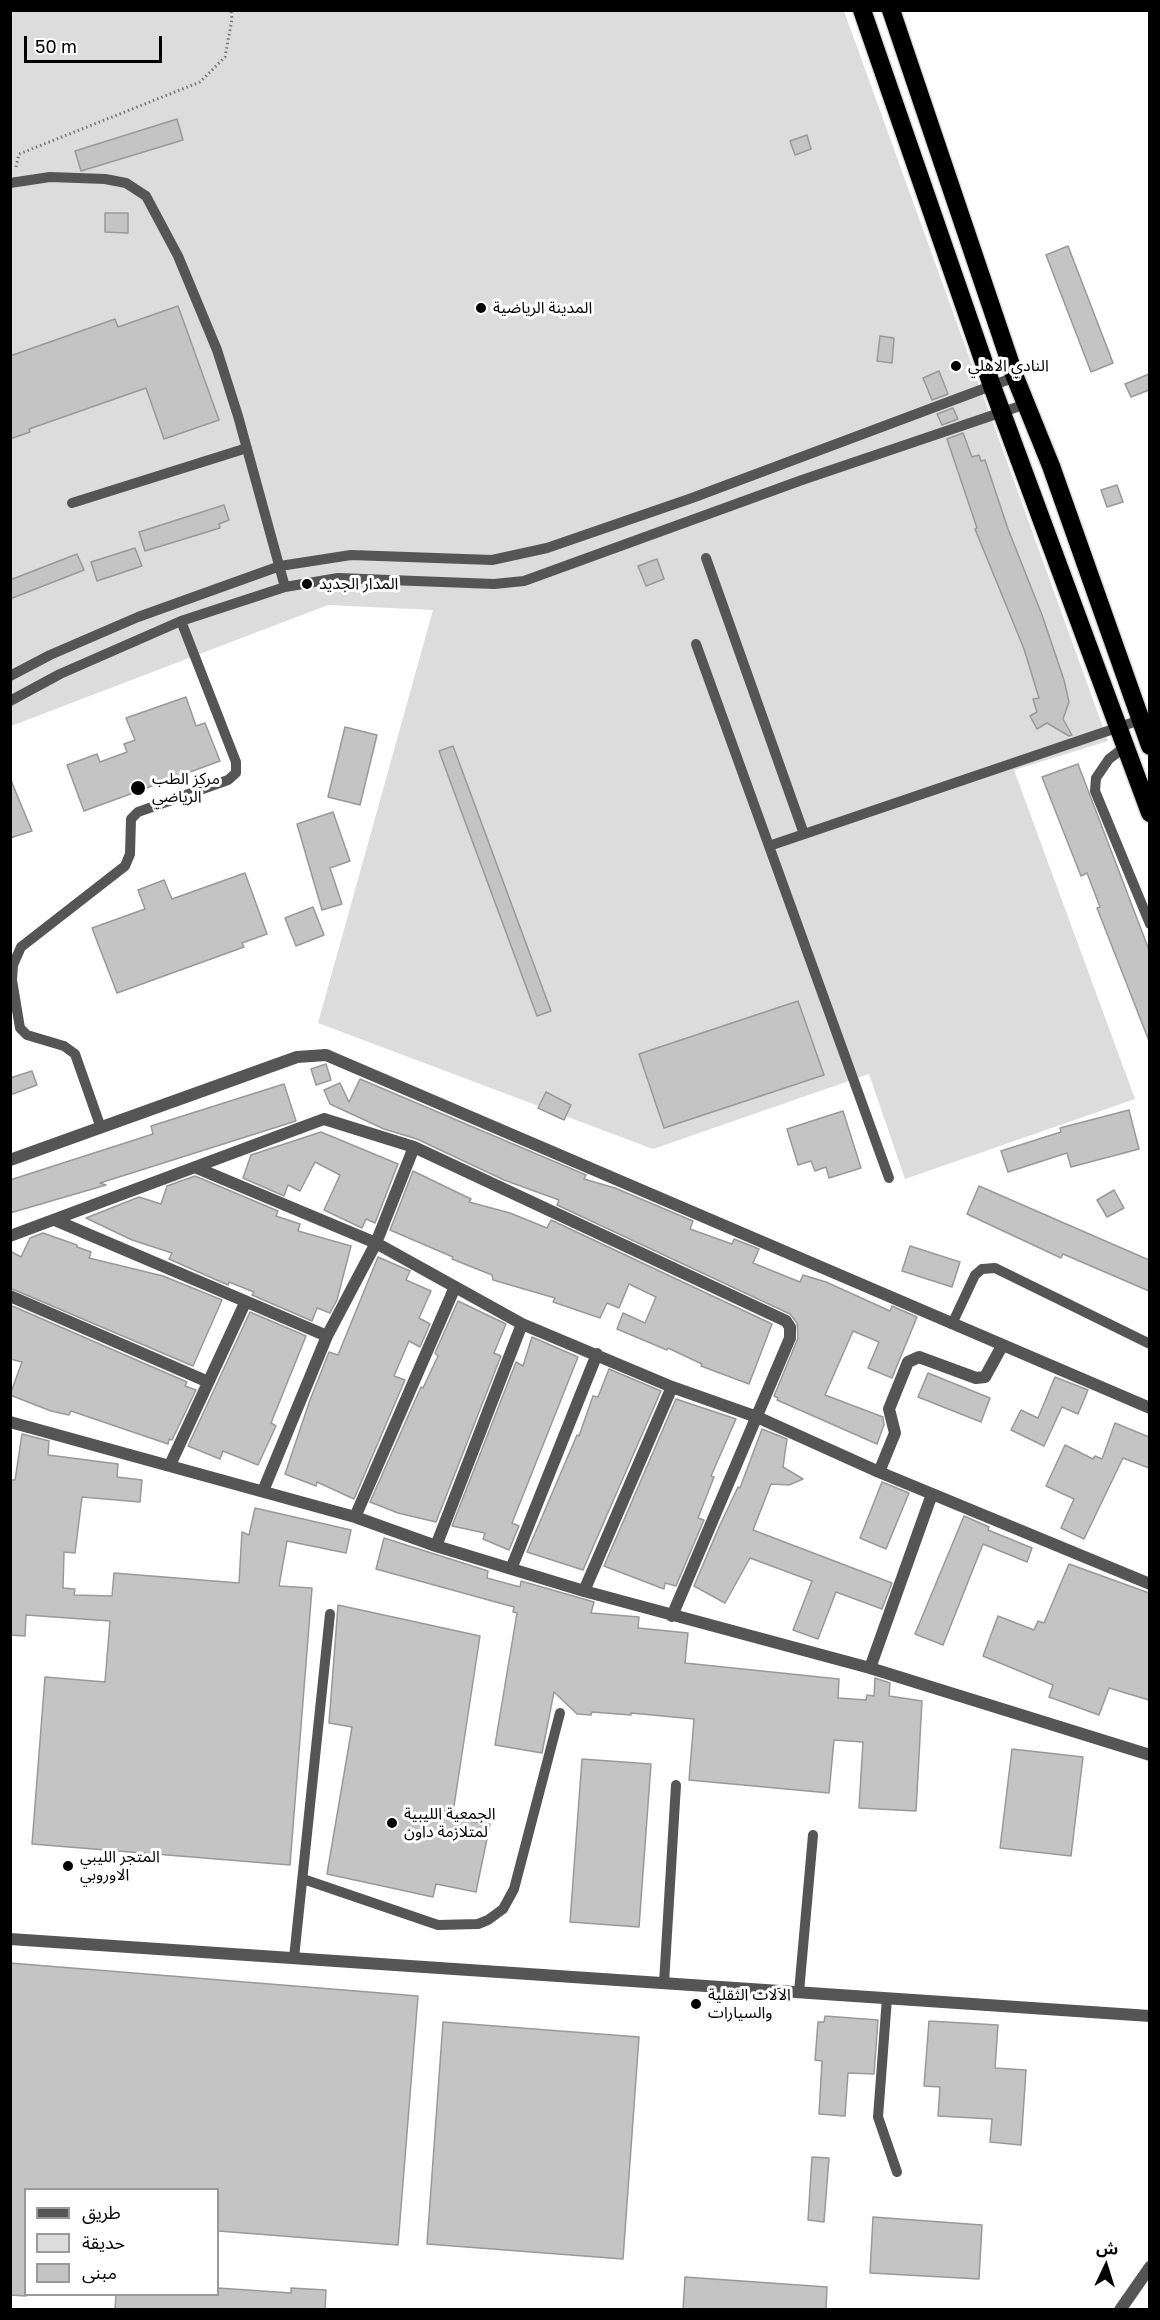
<!DOCTYPE html>
<html>
<head>
<meta charset="utf-8">
<style>
  body { margin:0 }
  #map { position:relative; width:1160px; height:2320px; overflow:hidden; background:#fff; font-family:"Golos Text","Noto Sans Arabic",sans-serif }
  canvas { display:block }
  .frame { position:absolute; inset:0; border:12px solid #000; pointer-events:none }
  .legend { position:absolute; left:24px; top:2188px; width:195px; height:108px; box-sizing:border-box; background:#fff; border:2px solid #999; margin:0; padding:8px 10px; list-style:none; font-size:18px; color:#000 }
  .legend li { display:flex; align-items:center; gap:12px; height:30px }
  .legend b { width:30px; border:2px solid #999 }
  .north { position:absolute; left:1076px; top:2236px; width:60px; height:60px; -webkit-text-stroke:4px #fff; paint-order:stroke; rotate:4deg; font-size:16px; font-weight:700; line-height:24px; text-align:center; color:#000 }
  .north::after { content:''; display:block; margin:auto; width:21px; height:27px; background:#000; clip-path:polygon(50% 0,100% 100%,50% 72%,0 100%) }
  .scale { position:absolute; left:24px; top:36px; width:138px; height:27px; box-sizing:border-box; border:3px solid #000; border-top:0; padding-left:8px; font-size:18px; line-height:21px; white-space:nowrap; color:#000; -webkit-text-stroke:4px #fff; paint-order:stroke }
</style>
</head>
<body>
<div id="map">
<canvas width="1160" height="2320"></canvas>
<div class="frame"></div>
<ul class="legend">
<li><b style="height:8px;background:#555"></b>طريق</li>
<li><b style="height:16px;background:#dcdcdc"></b>حديقة</li>
<li><b style="height:16px;background:#c4c4c4"></b>مبنى</li>
</ul>
<div class="north">ش</div>
<div class="scale">50 m</div>
</div>
<script>
const g = document.querySelector('canvas').getContext('2d');
g.lineJoin = 'round';
function fillPath(path, color) { g.fillStyle = color; g.fill(path, 'evenodd'); }
const poly = rows => new Path2D(rows.map(r => 'M' + r).join(''));
function trace(path, color, width, dash) { g.strokeStyle = color; g.lineWidth = width; g.lineCap = dash ? 'butt' : 'round'; g.setLineDash(dash || []); g.stroke(path); }
function drawText(font, color, halo, rows, align = 'center') {
  g.font = font + ' "Golos Text","Noto Sans Arabic",sans-serif'; g.lineWidth = 6; g.setLineDash([]); g.textBaseline = 'middle'; g.strokeStyle = halo; g.fillStyle = color; for (const [text, x, y, turn = 0] of rows) {
    g.save(); g.translate(x, y); g.rotate((+turn || 0) * Math.PI / 180); g.textAlign = isNaN(turn) ? turn : align; if (halo) g.strokeText(text, 0, 0); g.fillText(text, 0, 0); g.restore();
  }
}
const green = poly([
  [11,11,844,11,1108,741,1014,770,1135,1099,905,1179,869,1074,653,1149,318,1023,433,610,328,605,11,726]
]);
const building = poly([
  [177,119,183,140,81,171,75,151,177,119],
  [807,135,811,149,795,155,790,141,807,135],
  [105,213,128,213,128,233,105,232,105,213],
  [1068,246,1113,363,1091,372,1046,255,1068,246],
  [178,306,219,420,164,439,146,388,29,429,30,432,10,439,10,356,115,319,118,327,178,306],
  [880,336,894,338,892,363,877,361,880,336],
  [939,371,948,394,932,400,923,378,939,371],
  [1149,374,1149,390,1131,397,1125,384,1149,374],
  [953,408,958,419,942,425,937,414,953,408],
  [963,433,972,457,979,455,981,461,985,460,1008,529,1042,615,1064,680,1069,702,1063,719,1072,735,1069,736,1047,723,1037,729,1030,716,1037,712,1033,699,1039,698,1024,649,975,529,977,528,947,439,963,433],
  [1117,485,1123,502,1107,507,1101,490,1117,485],
  [224,505,229,520,219,524,220,528,145,551,139,532,224,505],
  [135,548,142,566,97,581,91,562,135,548],
  [77,554,84,570,10,599,10,580,77,554],
  [657,559,664,579,646,586,638,566,657,559],
  [186,697,196,726,205,723,220,761,84,811,67,765,97,754,100,762,127,752,124,744,135,740,126,718,186,697],
  [345,727,377,735,360,805,328,797,345,727],
  [453,746,551,1011,537,1016,439,751,453,746],
  [1078,764,1149,950,1149,1041,1097,908,1100,907,1087,873,1081,876,1042,777,1078,764],
  [10,778,32,831,10,838,10,778],
  [333,812,350,861,330,868,342,904,322,910,297,824,333,812],
  [245,873,267,934,242,943,244,947,117,993,92,928,145,909,138,890,164,880,172,899,245,873],
  [313,907,324,935,296,946,285,918,313,907],
  [798,1001,824,1075,664,1128,639,1054,798,1001],
  [326,1064,331,1080,316,1085,311,1069,326,1064],
  [32,1071,37,1085,10,1095,10,1078,32,1071],
  [360,1079,586,1175,584,1179,615,1188,693,1221,690,1229,732,1244,734,1239,759,1249,753,1263,800,1282,803,1275,826,1282,890,1311,892,1306,917,1317,892,1378,868,1368,879,1342,853,1331,825,1395,883,1417,884,1425,877,1444,777,1400,778,1398,774,1396,798,1338,797,1323,790,1314,557,1205,559,1200,504,1180,417,1139,384,1129,330,1104,324,1090,340,1083,349,1102,360,1079],
  [284,1084,296,1121,100,1183,106,1185,10,1213,10,1180,153,1134,151,1126,284,1084],
  [546,1092,571,1105,564,1120,538,1108,546,1092],
  [1129,1110,1139,1149,1071,1167,1067,1153,1008,1172,1001,1151,1061,1132,1060,1128,1129,1110],
  [843,1111,861,1168,829,1178,826,1167,815,1171,811,1161,798,1165,787,1129,843,1111],
  [321,1132,398,1164,375,1223,366,1219,362,1228,324,1210,340,1175,315,1162,300,1191,288,1185,284,1196,243,1178,251,1155,321,1132],
  [413,1171,471,1199,469,1202,510,1213,547,1228,551,1220,772,1324,749,1384,701,1366,702,1364,668,1348,667,1350,617,1329,623,1313,645,1323,656,1297,629,1284,619,1308,607,1303,600,1318,553,1302,555,1298,493,1280,492,1275,452,1259,453,1257,390,1230,413,1171],
  [195,1176,278,1211,276,1216,300,1224,298,1231,351,1246,337,1300,330,1313,317,1308,312,1321,252,1295,254,1292,229,1282,228,1285,178,1263,169,1259,172,1253,132,1240,86,1218,139,1197,161,1204,167,1186,195,1176],
  [979,1186,1149,1260,1149,1291,1063,1254,1061,1258,967,1214,979,1186],
  [1114,1190,1124,1208,1107,1217,1097,1200,1114,1190],
  [43,1233,77,1245,77,1247,91,1252,89,1258,163,1276,222,1300,193,1366,10,1288,10,1251,21,1257,30,1238,43,1233],
  [910,1246,960,1262,952,1287,902,1271,910,1246],
  [378,1257,410,1271,406,1280,431,1291,419,1318,430,1324,420,1347,409,1341,394,1376,405,1380,354,1499,317,1482,316,1486,285,1474,310,1400,329,1352,338,1355,378,1257],
  [458,1301,506,1324,494,1353,501,1356,436,1522,398,1513,370,1502,421,1387,423,1388,438,1356,435,1353,458,1301],
  [10,1305,187,1382,185,1386,196,1390,172,1440,169,1439,168,1444,71,1411,69,1415,51,1411,10,1395,22,1362,10,1359,10,1305],
  [250,1312,306,1336,271,1423,276,1426,258,1465,223,1451,220,1459,188,1446,250,1312],
  [532,1337,578,1357,512,1523,519,1526,509,1550,483,1539,485,1533,452,1526,516,1362,523,1366,532,1337],
  [609,1369,661,1391,583,1570,527,1552,577,1435,579,1436,593,1396,598,1397,609,1369],
  [928,1373,990,1398,981,1422,918,1397,928,1373],
  [1055,1377,1088,1390,1078,1414,1062,1407,1044,1446,1011,1430,1021,1410,1038,1418,1055,1377],
  [676,1399,736,1419,711,1476,714,1477,698,1518,704,1520,676,1586,665,1583,664,1589,604,1566,676,1399],
  [1115,1423,1149,1437,1149,1468,1123,1458,1084,1539,1061,1528,1074,1499,1046,1486,1065,1445,1093,1459,1095,1456,1102,1459,1115,1423],
  [762,1429,787,1439,783,1467,803,1479,789,1485,771,1484,753,1530,892,1583,882,1609,836,1592,818,1639,793,1630,812,1581,750,1558,725,1603,694,1586,719,1527,738,1487,740,1488,762,1429],
  [22,1434,49,1441,48,1455,118,1464,117,1477,142,1480,140,1502,82,1497,75,1553,64,1552,63,1588,75,1589,74,1595,112,1596,114,1573,239,1583,242,1532,249,1535,255,1508,351,1530,346,1553,287,1541,279,1586,312,1588,290,1865,32,1844,45,1677,105,1682,110,1621,26,1615,25,1636,10,1635,10,1480,15,1480,22,1434],
  [882,1482,909,1493,886,1549,860,1538,882,1482],
  [964,1516,989,1527,988,1530,1032,1548,1027,1562,983,1544,943,1645,915,1634,964,1516],
  [384,1538,488,1571,487,1578,520,1587,521,1581,594,1602,591,1613,639,1617,638,1628,688,1633,685,1663,839,1679,838,1698,866,1700,867,1695,874,1696,875,1678,890,1683,889,1696,922,1701,916,1811,859,1808,863,1742,834,1740,829,1793,689,1780,694,1719,631,1713,631,1715,592,1712,591,1715,577,1714,554,1692,542,1753,495,1745,517,1613,513,1612,514,1607,376,1569,384,1538],
  [1069,1564,1149,1593,1149,1700,1109,1688,1099,1715,1049,1697,1053,1685,983,1656,998,1616,1034,1630,1038,1621,1044,1623,1069,1564],
  [338,1605,480,1636,452,1819,490,1824,476,1892,436,1884,433,1897,327,1874,352,1727,329,1723,338,1605],
  [1012,1749,1083,1757,1071,1856,1000,1848,1012,1749],
  [582,1759,651,1764,639,1927,570,1922,582,1759],
  [10,1963,418,1996,398,2245,218,2231,218,2190,26,2190,26,2296,10,2295,10,1963],
  [825,2016,878,2020,874,2074,848,2073,845,2116,819,2114,822,2061,815,2060,818,2022,824,2022,825,2016],
  [929,2021,998,2025,995,2068,1026,2070,1021,2145,990,2142,992,2119,938,2116,940,2087,924,2086,929,2021],
  [443,2022,639,2037,623,2259,427,2244,443,2022],
  [812,2157,829,2158,824,2222,808,2220,812,2157],
  [873,2217,982,2225,979,2279,870,2273,873,2217],
  [685,2277,827,2287,826,2310,683,2310,685,2277],
  [218,2288,291,2293,291,2288,326,2290,325,2310,115,2310,116,2295,218,2295,218,2288]
]);
const path = poly([
  [16,167,19,154,200,82,225,57,232,19,231,10]
]);
const lane = poly([
  [10,183,50,177,105,179,126,183,146,196,178,256,217,350,238,416,285,587],
  [72,503,247,448],
  [706,558,804,834],
  [696,644,889,1178],
  [10,676,50,655,138,617,280,566,351,555,492,560,547,548,692,498,1015,377],
  [10,701,60,674,181,621,285,587,338,578,494,584,524,581,802,480,1026,404],
  [1126,746,1109,759,1096,778,1095,791,1150,924],
  [769,846,1140,720],
  [101,1128,75,1054,64,1046,27,1035,20,1028,12,980,13,965,21,947,125,866,130,854,131,819,138,812,228,780,236,773,236,762,181,621],
  [952,1324,975,1275,982,1269,995,1268,1150,1344],
  [303,1879,438,1925,478,1924,488,1920,503,1909,514,1889,560,1713],
  [294,1958,330,1614],
  [664,1983,676,1785],
  [799,1992,813,1835],
  [887,1998,878,2117,897,2172]
]);
const street = poly([
  [10,1160,297,1057,326,1055,1150,1408],
  [197,1168,376,1243,522,1324,672,1387,757,1417,879,1472,1150,1584],
  [57,1221,327,1336],
  [10,1236,324,1119,414,1147,786,1321,790,1327,790,1338,672,1616],
  [10,1296,206,1381],
  [10,1422,355,1517,436,1546,584,1591,870,1668,1150,1755],
  [170,1465,245,1303],
  [879,1472,895,1433,889,1409,908,1362,919,1357,976,1378,985,1377,1002,1346],
  [263,1491,327,1336,376,1243,414,1147],
  [355,1517,455,1287],
  [436,1546,522,1324],
  [511,1569,597,1354],
  [584,1591,672,1387],
  [870,1668,932,1494],
  [10,1939,1150,2016],
  [1120,2310,1150,2267]
]);
const highway = poly([
  [862,10,992,386,1150,813],
  [891,10,1015,377,1051,466,1150,746]
]);
const markers = [
  [481,308,6,"#000"],
  [956,366,6,"#000"],
  [307,584,6,"#000"],
  [138,788,8,"#000"],
  [392,1823,6,"#000"],
  [68,1866,6,"#000"],
  [696,2004,6,"#000"]
];
const poiNames = [
  ["المدينة الرياضية",493,308],
  ["النادي الاهلي",968,366],
  ["المدار الجديد",319,584],
  ["مركز الطب",152,779],
  ["الرياضي",152,797],
  ["الجمعية الليبية",404,1814],
  ["لمتلازمة داون",404,1832],
  ["المتجر الليبي",80,1857],
  ["الاوروبي",80,1875],
  ["الاَلات الثقلية",708,1995],
  ["والسيارات",708,2013]
];
fillPath(green, '#dcdcdc');
fillPath(building, '#c4c4c4');
trace(building, '#999', 1.5);
trace(highway, '#dbdbdb', 21);
trace(path, '#777', 3, [1.5, 3]);
trace(lane, '#555', 10);
trace(street, '#555', 12);
trace(highway, '#000', 18);
for (const [x, y, r, color] of markers) { const dot = new Path2D(); dot.arc(x, y, r, 0, 2 * Math.PI); g.fillStyle = color; g.fill(dot); trace(dot, '#fff', 2); }
drawText('16px', '#000', '#fff', poiNames, 'left');
</script>
</body>
</html>
